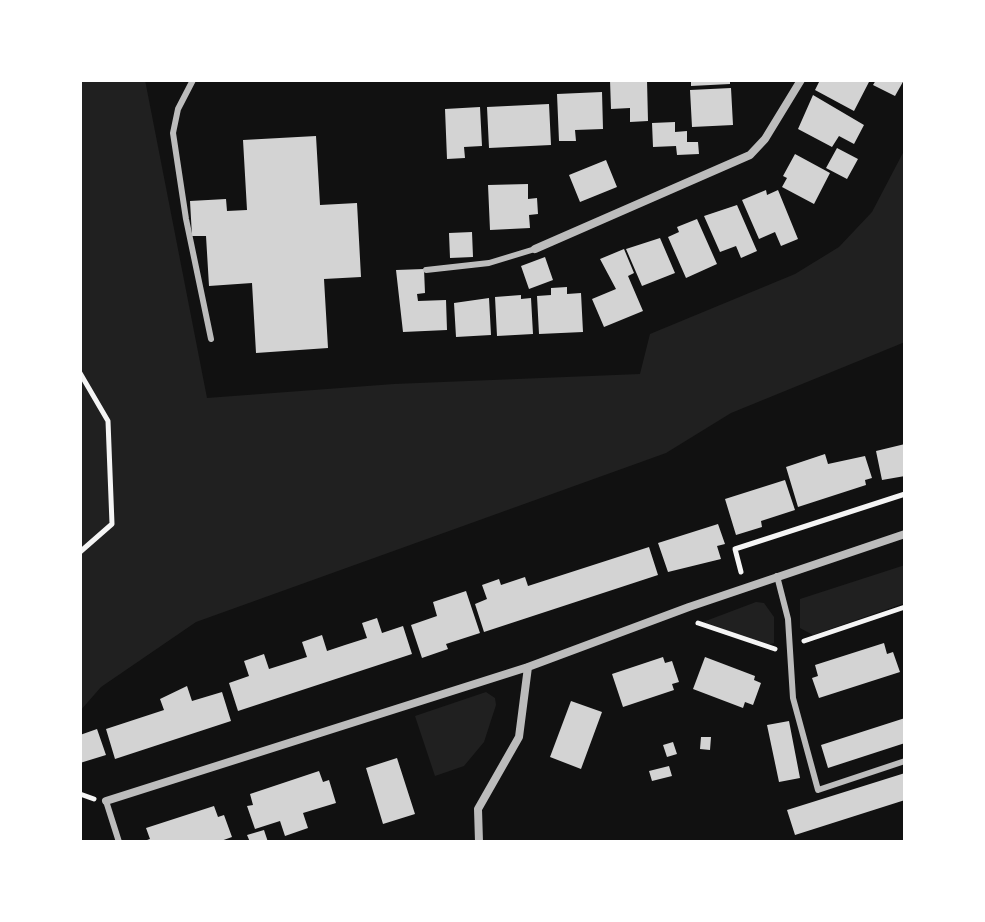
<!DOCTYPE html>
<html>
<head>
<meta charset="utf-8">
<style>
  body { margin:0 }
  #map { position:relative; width:985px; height:922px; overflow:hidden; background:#111; font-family:Rubik,sans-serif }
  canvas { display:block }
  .frame { position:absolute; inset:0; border:82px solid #fff; pointer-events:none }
</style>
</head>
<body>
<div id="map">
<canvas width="985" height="922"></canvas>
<div class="frame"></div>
</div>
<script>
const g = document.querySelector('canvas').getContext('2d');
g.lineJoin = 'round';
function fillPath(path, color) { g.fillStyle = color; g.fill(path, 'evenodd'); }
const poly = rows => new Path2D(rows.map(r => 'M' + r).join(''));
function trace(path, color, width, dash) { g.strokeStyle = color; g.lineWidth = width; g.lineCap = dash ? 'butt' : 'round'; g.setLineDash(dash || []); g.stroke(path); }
const green = poly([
  [80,80,145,80,207,398,394,384,640,374,650,334,795,274,839,247,872,212,905,149,905,342,731,413,666,453,196,622,101,687,80,711],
  [905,565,905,603,813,635,800,628,800,599],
  [756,602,764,603,774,617,774,643,768,645,703,622],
  [486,692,495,698,496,705,484,742,464,766,435,776,415,716]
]);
const building = poly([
  [610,80,647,80,648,121,630,122,630,108,611,109],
  [691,80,730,80,730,84,691,86],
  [820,80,870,80,854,111,815,90],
  [876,80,904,80,895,96,873,85],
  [731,88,733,125,692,127,690,90],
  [602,92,603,129,575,130,576,141,559,141,557,94],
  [813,95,864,125,854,144,839,136,832,147,798,129],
  [549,104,551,145,489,148,487,107],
  [480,107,482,146,464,147,465,158,447,159,445,109],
  [675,122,675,132,687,131,687,142,698,142,699,154,677,155,676,146,653,147,652,123],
  [316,136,320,205,357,203,361,277,324,279,328,348,256,353,252,283,209,286,206,236,192,236,190,201,226,199,227,211,247,210,243,140],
  [837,148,858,159,847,179,826,168],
  [795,154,830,173,814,204,782,187,787,178,783,176],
  [606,160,617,187,580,202,569,175],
  [528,184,528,199,537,198,538,214,529,215,530,228,490,230,488,185],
  [766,190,767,195,778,190,798,239,781,246,775,232,759,239,742,200],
  [737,205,757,251,741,258,736,246,720,252,704,216],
  [697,219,717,264,686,278,668,237,679,232,677,227],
  [472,232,473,257,450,258,449,233],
  [660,238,675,273,642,286,626,249],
  [624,249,634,273,628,276,643,311,604,327,592,299,616,289,600,259],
  [545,257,553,280,529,289,521,266],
  [424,269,425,293,417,294,418,301,446,300,447,330,403,332,396,270],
  [567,287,567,294,581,293,583,332,539,334,537,296,551,295,551,288],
  [521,295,521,299,531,298,533,334,497,336,495,297],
  [489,298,491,335,456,337,454,303],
  [905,444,905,476,882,480,876,451],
  [825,454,828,464,865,456,872,478,865,480,866,485,798,507,786,467],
  [785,480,795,510,761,521,762,527,736,535,725,499],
  [718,524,725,544,717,546,721,559,668,572,658,543],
  [649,547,658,575,484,632,475,604,487,599,482,585,499,579,501,585,525,577,528,586],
  [466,591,480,633,446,644,448,649,422,658,411,625,437,616,433,602],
  [377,618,382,633,403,626,412,654,238,711,229,683,249,676,244,661,264,654,269,669,307,657,302,642,322,635,327,651,345,645,367,638,362,623],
  [884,643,887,654,893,652,900,672,819,698,812,678,818,676,815,665],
  [663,657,665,663,672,661,679,682,672,684,674,690,623,707,612,674],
  [705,657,755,676,754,680,761,683,753,705,745,702,743,708,693,689],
  [187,686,192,701,222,692,231,721,115,759,106,729,164,710,160,699],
  [571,701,602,712,581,769,550,757],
  [905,718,905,743,828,768,821,745],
  [789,721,800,778,779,782,767,725],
  [97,729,106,755,80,763,80,735],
  [701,737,711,737,710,750,700,749],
  [673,742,677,754,667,757,663,745],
  [397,758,415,814,383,824,366,768],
  [669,766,672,776,652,781,649,771],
  [319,771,323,782,329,780,336,803,303,813,308,828,285,836,280,821,255,829,247,806,253,805,250,794],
  [905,773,905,800,795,835,787,810],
  [214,806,218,817,224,815,232,837,218,842,141,842,150,839,146,828],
  [264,830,268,842,250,842,247,835]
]);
const path = poly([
  [80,373,108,421,112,524,80,552],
  [741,572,735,549,905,494],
  [698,623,775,649],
  [804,641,905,607],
  [80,794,94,799]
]);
const service = poly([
  [193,80,178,109,173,133,186,219,211,339],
  [426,270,489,263,535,249],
  [777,576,788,619,793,698,818,790,905,761],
  [106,801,119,842]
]);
const minor = poly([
  [535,249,750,155,765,139,801,80],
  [106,801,528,667,689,607,905,534],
  [479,842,478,809,519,737,528,667]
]);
fillPath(green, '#202020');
fillPath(building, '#d3d3d3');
trace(path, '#f5f5f5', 5);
trace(service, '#bcbcbc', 6);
trace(minor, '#bcbcbc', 8);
</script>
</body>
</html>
